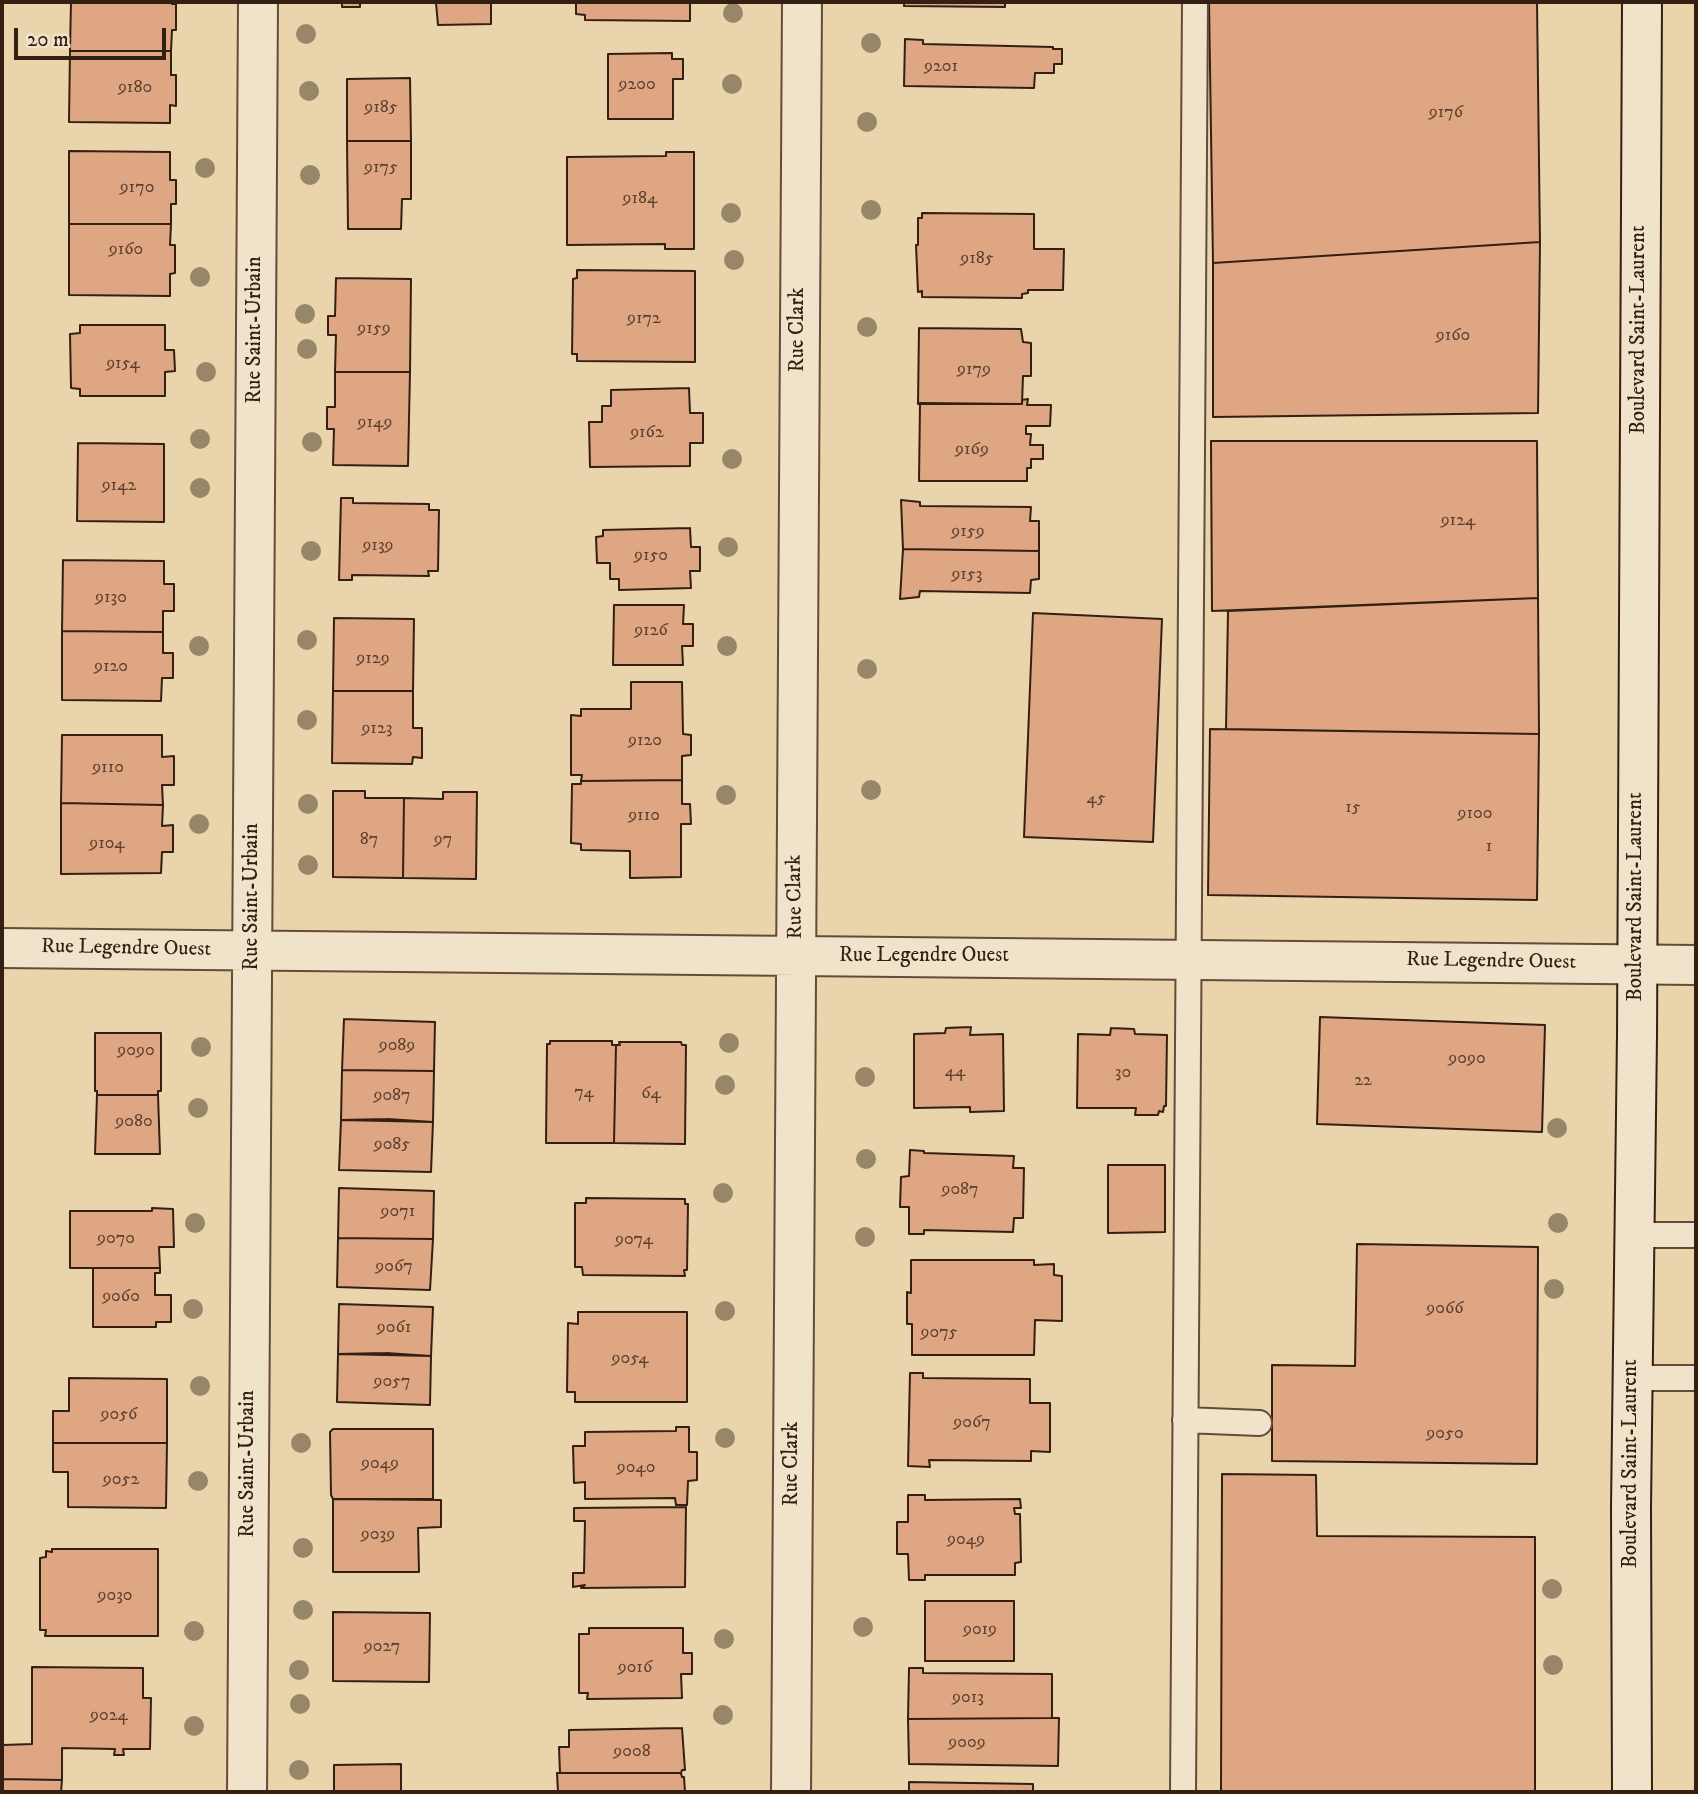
<!DOCTYPE html>
<html>
<head>
<meta charset="utf-8">
<style>
  body { margin:0 }
  #map { position:relative; width:1698px; height:1794px; overflow:hidden; background:#ead4ac; font-family:"IM FELL DW Pica",serif }
  canvas { display:block }
  .frame { position:absolute; inset:0; border:4px solid #341f13; pointer-events:none }
  .scale { position:absolute; left:14px; top:28px; width:152px; height:32px; box-sizing:border-box; border:4px solid #341f13; border-top:0; padding-left:9px; font-size:21px; line-height:24px; white-space:nowrap; color:#341f13; -webkit-text-stroke:5px #f1e3c9; paint-order:stroke }
</style>
</head>
<body>
<div id="map">
<canvas width="1698" height="1794"></canvas>
<div class="frame"></div>
<div class="scale">20 m</div>
</div>
<script>
const g = document.querySelector('canvas').getContext('2d');
g.lineJoin = 'round';
function fillPath(path, color) { g.fillStyle = color; g.fill(path, 'evenodd'); }
const poly = rows => new Path2D(rows.map(r => 'M' + r).join(''));
function trace(path, color, width, dash) { g.strokeStyle = color; g.lineWidth = width; g.lineCap = dash ? 'butt' : 'round'; g.setLineDash(dash || []); g.stroke(path); }
function drawText(font, color, halo, rows, align = 'center') {
  g.font = font + ' "IM FELL DW Pica",serif'; g.lineWidth = 5; g.setLineDash([]); g.textBaseline = 'middle'; g.strokeStyle = halo; g.fillStyle = color; for (const [text, x, y, turn = 0] of rows) {
    g.save(); g.translate(x, y); g.rotate((+turn || 0) * Math.PI / 180); g.textAlign = isNaN(turn) ? turn : align; if (halo) g.strokeText(text, 0, 0); g.fillText(text, 0, 0); g.restore();
  }
}
const building = poly([
  [71,2,172,2,172,4,176,4,176,30,172,30,171,51,70,51,71,2],
  [342,2,491,2,491,24,438,25,436,3,360,2,360,7,342,7,342,2],
  [576,2,690,2,690,21,585,20,585,15,576,14,576,2],
  [904,2,1005,2,1005,7,904,6,904,2],
  [1209,2,1537,2,1540,242,1213,263,1209,2],
  [905,39,923,40,923,44,1053,47,1053,49,1062,49,1062,64,1054,64,1054,73,1035,73,1034,88,904,86,905,39],
  [70,51,171,51,171,75,176,75,176,106,170,105,170,123,69,122,70,51],
  [672,53,672,59,683,59,683,79,673,79,673,119,608,119,608,54,672,53],
  [410,78,411,141,347,141,347,79,410,78],
  [347,141,411,141,411,199,402,199,401,229,348,229,347,141],
  [69,151,170,152,170,180,176,180,176,204,171,204,171,224,69,224,69,151],
  [666,152,694,152,694,249,665,249,665,244,567,245,567,157,666,156,666,152],
  [922,213,1034,214,1034,249,1064,249,1063,290,1028,290,1028,293,1022,294,1022,298,922,297,922,291,918,292,916,245,918,245,918,218,922,218,922,213],
  [69,224,171,224,170,245,175,245,175,273,170,274,170,296,69,295,69,224],
  [1540,242,1538,413,1213,417,1213,263,1540,242],
  [577,270,695,271,695,362,577,361,577,354,572,354,573,279,577,278,577,270],
  [336,278,411,279,410,372,335,372,336,335,328,335,328,316,335,316,336,278],
  [80,325,165,325,165,350,174,350,175,371,165,372,165,396,80,396,80,389,71,388,70,334,80,333,80,325],
  [919,328,1021,329,1023,342,1031,343,1031,376,1023,376,1022,404,918,404,919,328],
  [335,372,410,372,408,466,333,465,334,429,327,429,327,407,335,407,335,372],
  [689,388,690,413,703,413,703,443,690,443,690,466,590,467,589,422,602,422,602,406,611,406,611,390,689,388],
  [1028,399,1027,405,1051,405,1050,426,1026,426,1026,434,1031,434,1030,445,1043,445,1043,459,1031,459,1031,468,1027,468,1027,481,919,481,920,403,1022,404,1022,400,1028,399],
  [1211,441,1537,441,1538,598,1212,611,1211,441],
  [78,443,164,444,164,522,77,521,78,443],
  [341,498,353,498,353,503,429,504,429,510,439,510,438,571,428,571,429,576,352,575,352,580,339,580,341,498],
  [901,500,920,502,920,506,1031,507,1030,521,1039,521,1039,551,903,549,901,500],
  [690,528,691,547,700,547,700,571,690,571,691,588,619,590,619,579,610,579,610,563,597,563,596,537,603,536,603,530,690,528],
  [903,549,1039,551,1039,579,1031,580,1030,593,920,591,919,597,900,599,903,549],
  [63,560,164,561,164,584,174,584,174,611,163,611,163,632,62,631,63,560],
  [1538,598,1539,734,1226,729,1228,611,1538,598],
  [614,605,684,605,683,624,693,624,693,646,682,646,683,665,613,665,614,605],
  [1033,613,1162,619,1153,842,1024,837,1033,613],
  [334,618,414,619,413,691,333,691,334,618],
  [62,631,163,632,163,653,173,653,173,678,162,678,161,701,62,700,62,631],
  [631,682,682,682,683,734,691,735,691,755,682,756,682,780,581,781,582,775,571,775,571,715,581,716,581,709,631,709,631,682],
  [333,691,413,691,413,728,422,728,422,758,413,757,412,764,332,763,333,691],
  [1210,729,1539,734,1537,900,1208,895,1210,729],
  [62,735,162,735,162,757,174,756,174,785,162,785,163,805,61,803,62,735],
  [682,780,682,804,690,804,691,824,681,824,681,877,630,878,630,851,581,850,581,844,571,843,572,784,581,784,581,781,682,780],
  [333,791,365,791,365,798,404,798,403,878,333,877,333,791],
  [443,792,477,792,476,879,403,878,404,798,443,799,443,792],
  [61,803,163,805,162,826,173,825,173,852,162,852,161,873,61,874,61,803],
  [1320,1017,1545,1025,1542,1132,1317,1124,1320,1017],
  [344,1019,435,1022,434,1071,342,1070,344,1019],
  [971,1027,970,1035,1003,1034,1004,1111,970,1112,970,1107,914,1108,914,1034,945,1033,946,1028,971,1027],
  [1111,1028,1134,1029,1135,1034,1167,1035,1166,1106,1164,1106,1163,1112,1159,1111,1158,1115,1135,1115,1136,1108,1077,1108,1078,1034,1110,1035,1111,1028],
  [95,1033,161,1033,161,1091,158,1091,158,1095,97,1095,97,1091,95,1091,95,1033],
  [550,1041,612,1041,612,1045,616,1045,614,1143,546,1143,547,1044,550,1044,550,1041],
  [619,1042,681,1042,682,1045,686,1045,685,1144,614,1143,616,1045,620,1045,619,1042],
  [342,1070,434,1071,433,1122,341,1120,342,1070],
  [97,1095,158,1095,160,1154,95,1154,97,1095],
  [388,1119,433,1122,431,1172,339,1170,341,1120,388,1119],
  [910,1150,924,1151,924,1153,1014,1156,1013,1168,1024,1168,1023,1218,1014,1218,1013,1232,924,1230,924,1234,909,1234,909,1207,900,1207,901,1177,909,1176,910,1150],
  [1108,1165,1165,1165,1165,1232,1108,1233,1108,1165],
  [339,1188,434,1191,433,1239,338,1238,339,1188],
  [586,1198,685,1199,685,1204,688,1204,687,1270,684,1270,685,1276,583,1275,582,1267,575,1267,575,1203,586,1203,586,1198],
  [152,1208,173,1209,174,1247,159,1247,160,1268,70,1268,70,1211,152,1211,152,1208],
  [338,1238,433,1239,430,1290,337,1287,338,1238],
  [1357,1244,1538,1247,1537,1464,1272,1461,1272,1365,1355,1366,1357,1244],
  [911,1260,1034,1260,1034,1265,1054,1264,1054,1275,1062,1276,1062,1321,1035,1320,1034,1355,912,1355,912,1324,907,1324,907,1292,911,1293,911,1260],
  [93,1268,160,1268,160,1273,155,1273,155,1295,171,1295,171,1322,156,1322,156,1327,93,1327,93,1268],
  [339,1304,433,1307,431,1356,338,1354,339,1304],
  [578,1312,687,1312,687,1402,575,1402,575,1392,567,1392,568,1323,578,1324,578,1312],
  [386,1353,431,1356,430,1405,337,1402,338,1354,386,1353],
  [910,1373,923,1373,923,1378,1030,1379,1030,1403,1050,1403,1050,1452,1031,1451,1031,1461,929,1460,930,1467,908,1466,910,1373],
  [69,1378,167,1379,167,1443,53,1443,53,1411,69,1411,69,1378],
  [676,1427,689,1427,689,1452,697,1452,697,1480,688,1481,687,1505,676,1505,675,1498,585,1499,585,1482,574,1483,573,1446,585,1446,585,1432,676,1431,676,1427],
  [333,1429,433,1429,433,1499,333,1499,331,1495,330,1432,333,1429],
  [53,1443,167,1443,166,1508,68,1507,68,1472,53,1472,53,1443],
  [1222,1474,1316,1475,1317,1536,1535,1537,1535,1792,1221,1792,1222,1474],
  [908,1495,925,1495,925,1500,1020,1499,1021,1508,1014,1508,1015,1514,1020,1514,1021,1562,1015,1563,1015,1575,925,1575,925,1580,909,1580,908,1554,897,1554,897,1522,908,1522,908,1495],
  [333,1499,441,1500,441,1527,418,1528,419,1572,333,1572,333,1499],
  [686,1507,685,1587,581,1588,585,1585,573,1587,573,1573,584,1573,585,1521,574,1521,574,1508,686,1507],
  [52,1549,158,1549,158,1636,45,1636,46,1630,40,1630,40,1558,46,1557,46,1551,52,1552,52,1549],
  [925,1601,1014,1601,1014,1661,925,1661,925,1601],
  [333,1612,430,1613,429,1682,333,1681,333,1612],
  [589,1628,683,1628,683,1653,692,1653,692,1674,681,1674,682,1698,587,1699,588,1693,579,1693,579,1634,589,1634,589,1628],
  [32,1667,143,1668,143,1698,151,1698,150,1749,123,1749,124,1755,114,1755,115,1749,62,1748,62,1780,2,1779,3,1745,32,1744,32,1667],
  [909,1668,923,1668,923,1673,1052,1674,1052,1718,908,1719,909,1668],
  [1052,1718,1059,1718,1058,1766,909,1764,908,1719,1052,1718],
  [682,1728,685,1770,682,1770,681,1773,560,1773,559,1747,569,1747,569,1730,682,1728],
  [401,1764,401,1792,334,1792,334,1765,401,1764],
  [557,1773,681,1773,682,1777,684,1777,685,1792,558,1792,557,1773],
  [2,1779,62,1780,61,1792,2,1792,2,1779],
  [909,1782,1033,1784,1033,1792,909,1792,909,1782]
]);
const service = poly([
  [1635,1235,1696,1235],
  [1633,1378,1696,1378],
  [1185,1420,1259,1423],
  [1183,1792,1195,2]
]);
const minor = poly([
  [2,948,1696,965],
  [247,1792,258,2],
  [791,1792,802,2]
]);
const secondary = poly([
  [1632,1792,1631,1507,1637,1035,1642,2]
]);
const trees = [
  [733,13],
  [306,34],
  [871,43],
  [732,84],
  [309,91],
  [867,122],
  [205,168],
  [310,175],
  [871,210],
  [731,213],
  [734,260],
  [200,277],
  [305,314],
  [867,327],
  [307,349],
  [206,372],
  [200,439],
  [312,442],
  [732,459],
  [200,488],
  [728,547],
  [311,551],
  [307,640],
  [199,646],
  [727,646],
  [867,669],
  [307,720],
  [871,790],
  [726,795],
  [308,804],
  [199,824],
  [308,865],
  [729,1043],
  [201,1047],
  [865,1077],
  [725,1085],
  [198,1108],
  [1557,1128],
  [866,1159],
  [723,1193],
  [195,1223],
  [1558,1223],
  [865,1237],
  [1554,1289],
  [193,1309],
  [725,1311],
  [200,1386],
  [725,1438],
  [301,1443],
  [198,1481],
  [303,1548],
  [1552,1589],
  [303,1610],
  [863,1627],
  [194,1631],
  [724,1639],
  [1553,1665],
  [299,1670],
  [300,1704],
  [723,1715],
  [194,1726],
  [299,1770]
];
const numberNames = [
  ["9201",941,67],
  ["9200",637,85],
  ["9180",135,88],
  ["9185",381,108],
  ["9176",1446,113],
  ["9175",381,168],
  ["9170",137,188],
  ["9184",640,199],
  ["9160",126,250],
  ["9185",977,259],
  ["9172",644,319],
  ["9159",374,329],
  ["9160",1453,336],
  ["9154",123,364],
  ["9179",974,370],
  ["9149",375,423],
  ["9162",647,433],
  ["9169",972,450],
  ["9142",119,486],
  ["9124",1458,521],
  ["9159",968,532],
  ["9139",378,546],
  ["9150",651,556],
  ["9153",967,575],
  ["9130",111,598],
  ["9126",651,631],
  ["9129",373,659],
  ["9120",111,667],
  ["9123",377,729],
  ["9120",645,741],
  ["9110",108,768],
  ["45",1096,799],
  ["15",1353,808],
  ["9100",1475,814],
  ["9110",644,816],
  ["87",369,840],
  ["97",443,840],
  ["9104",107,844],
  ["1",1489,847],
  ["9089",397,1046],
  ["9090",136,1051],
  ["9090",1467,1059],
  ["44",955,1072],
  ["30",1123,1073],
  ["22",1363,1081],
  ["74",584,1093],
  ["64",651,1094],
  ["9087",392,1096],
  ["9080",134,1122],
  ["9085",392,1145],
  ["9087",960,1190],
  ["9071",398,1212],
  ["9070",116,1239],
  ["9074",634,1240],
  ["9067",394,1267],
  ["9060",121,1297],
  ["9066",1445,1309],
  ["9061",394,1328],
  ["9075",939,1333],
  ["9054",630,1359],
  ["9057",392,1382],
  ["9056",119,1415],
  ["9067",972,1423],
  ["9050",1445,1434],
  ["9049",380,1464],
  ["9040",636,1468],
  ["9052",121,1480],
  ["9039",378,1535],
  ["9049",966,1540],
  ["9030",115,1596],
  ["9019",980,1630],
  ["9027",382,1647],
  ["9016",635,1668],
  ["9013",968,1698],
  ["9024",109,1716],
  ["9009",967,1743],
  ["9008",632,1752]
];
const streetNames = [
  ["Rue Saint-Urbain",256,330,-90],
  ["Rue Clark",799,330,-90],
  ["Boulevard Saint-Laurent",1640,330,-90],
  ["Rue Saint-Urbain",253,897,-90],
  ["Rue Clark",796,897,-91],
  ["Boulevard Saint-Laurent",1637,897,-90],
  ["Rue Legendre Ouest",126,949,1],
  ["Rue Legendre Ouest",924,957],
  ["Rue Legendre Ouest",1491,962,1],
  ["Rue Saint-Urbain",249,1464,-90],
  ["Rue Clark",793,1464,-90],
  ["Boulevard Saint-Laurent",1632,1464,-90]
];
fillPath(building, '#dfa684');
trace(building, '#341f13', 2);
trace(service, '#624c39', 28);
trace(minor, '#624c39', 42);
trace(secondary, '#341f13', 42);
trace(service, '#f1e3c9', 24);
trace(minor, '#f1e3c9', 38);
trace(secondary, '#f1e3c9', 38);
g.fillStyle = '#988669';
for (const [x, y] of trees) { g.beginPath(); g.arc(x, y, 10, 0, 2 * Math.PI); g.fill(); }
drawText('18px', '#5f412f', null, numberNames);
drawText('21px', '#341f13', '#f1e3c9', streetNames);
</script>
</body>
</html>
